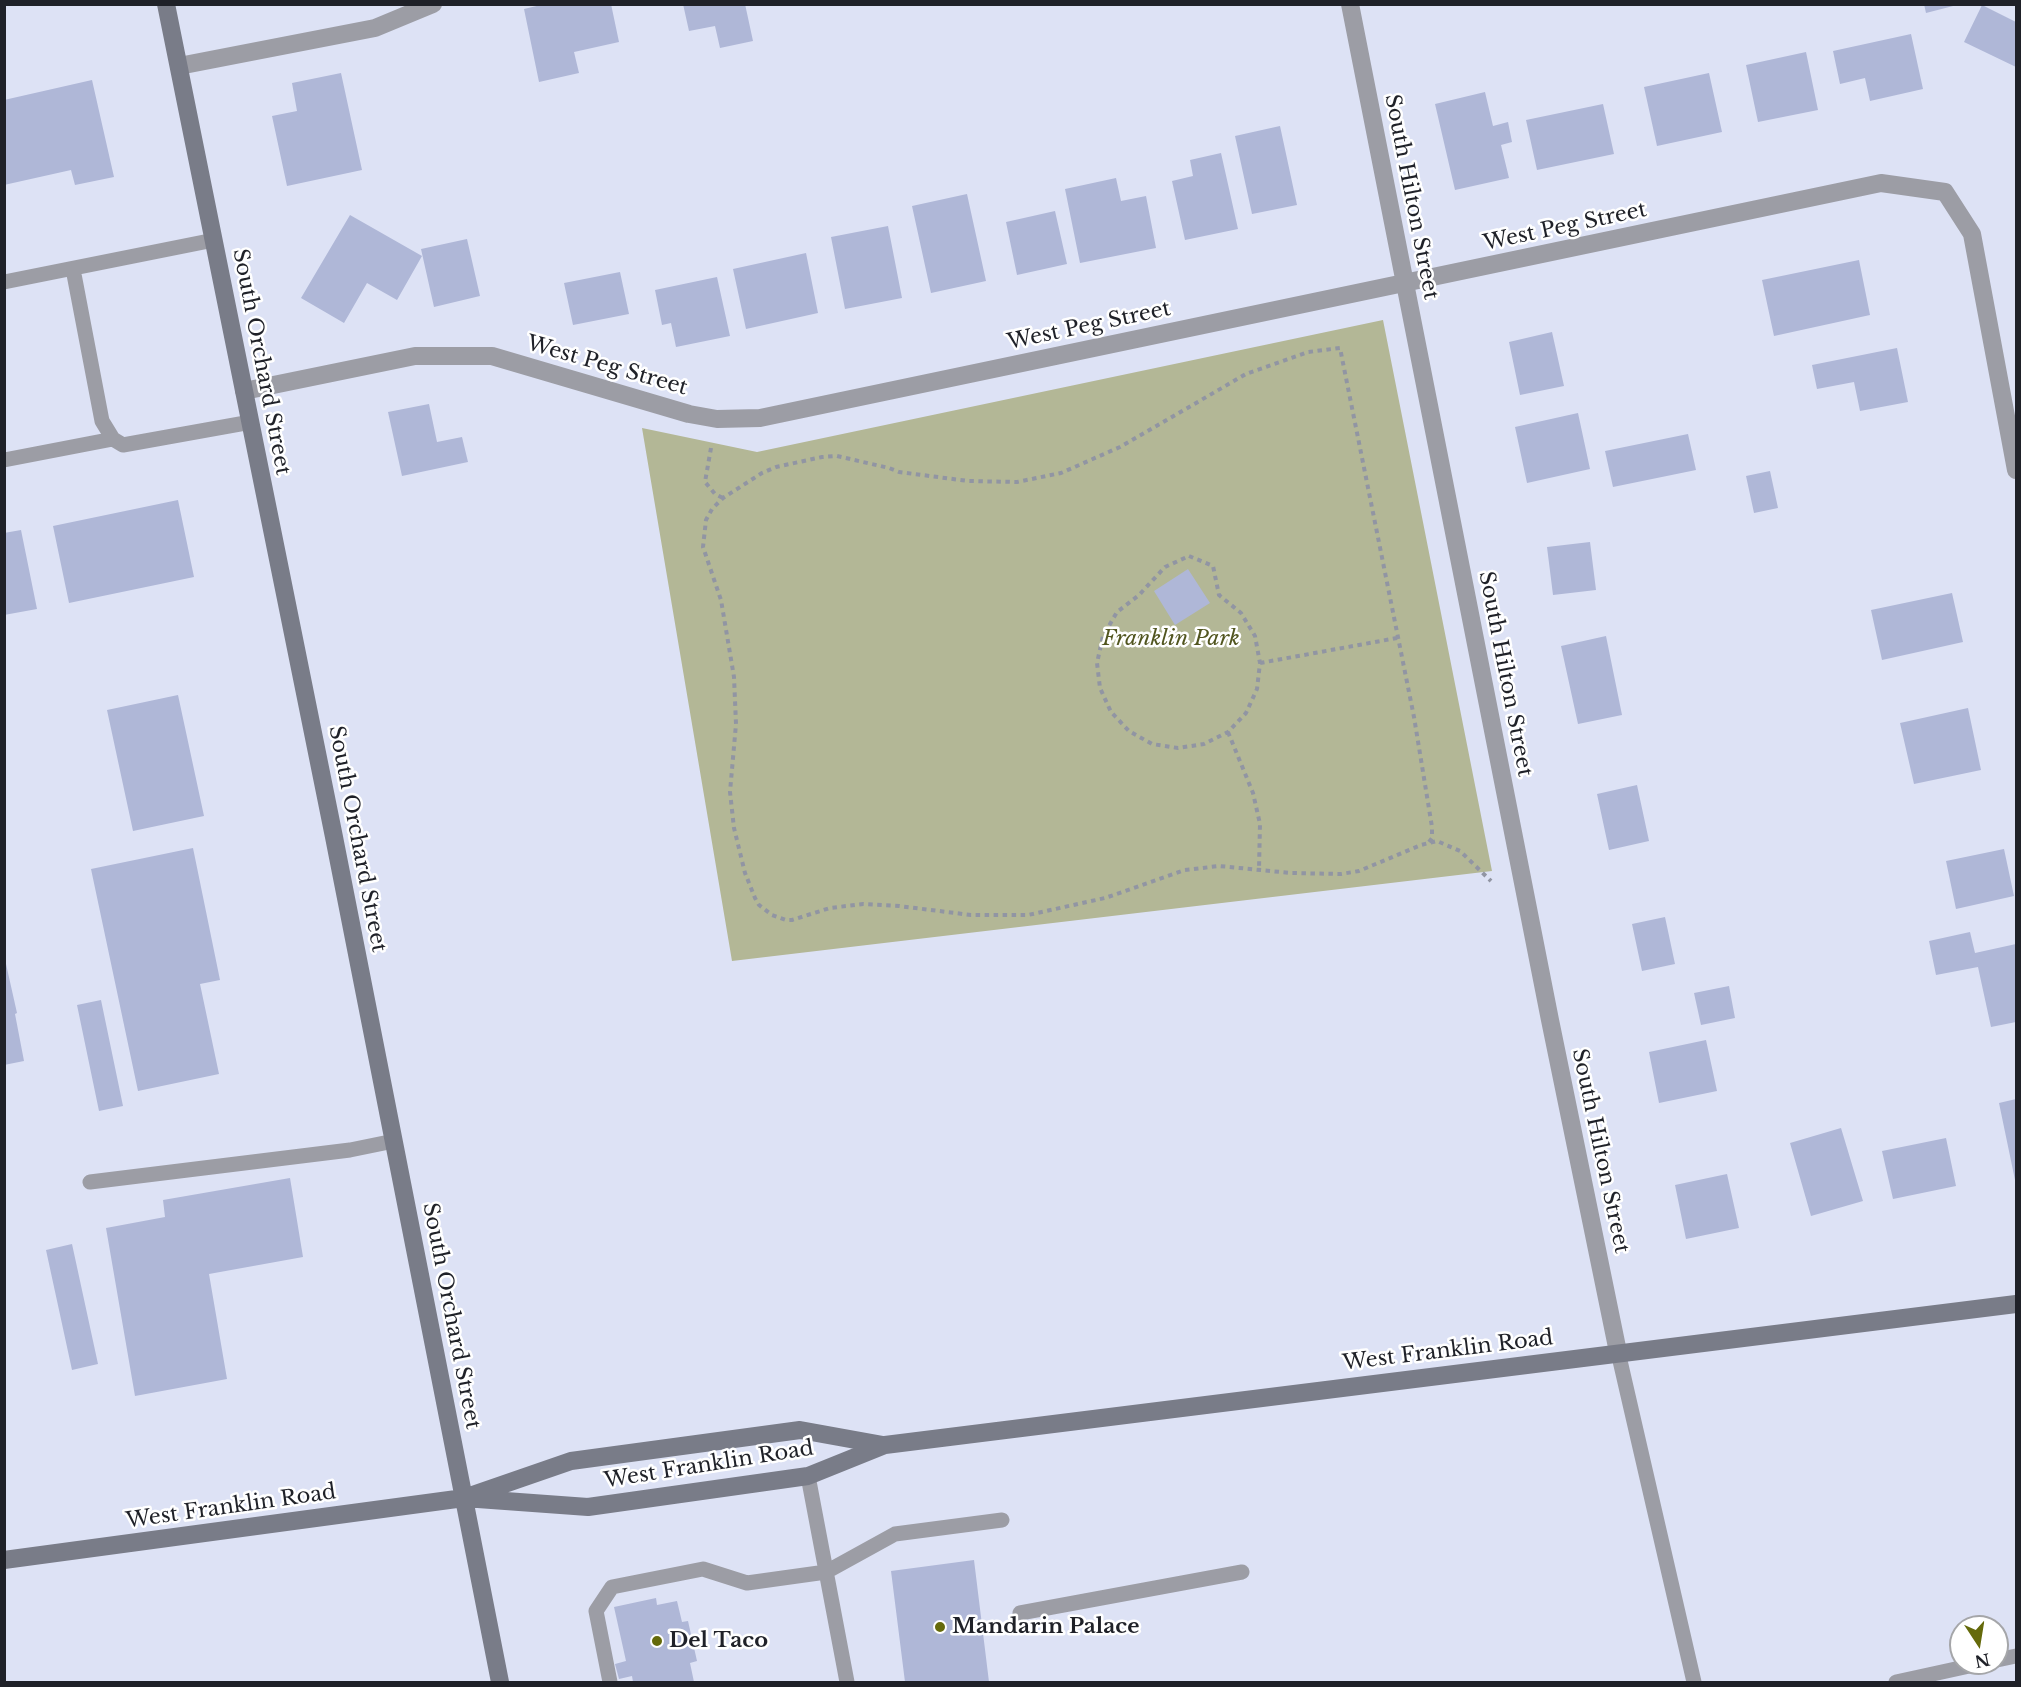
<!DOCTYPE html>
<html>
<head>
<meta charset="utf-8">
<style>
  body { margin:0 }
  #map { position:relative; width:2021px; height:1687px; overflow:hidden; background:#dde2f5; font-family:"Libre Baskerville",serif }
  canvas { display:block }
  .frame { position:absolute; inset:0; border:6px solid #1f2128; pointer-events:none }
  .north { position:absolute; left:1949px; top:1615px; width:60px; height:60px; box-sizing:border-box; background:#fff; border:2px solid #a5a6a9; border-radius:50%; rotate:168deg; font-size:16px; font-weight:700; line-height:24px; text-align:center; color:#1f2128 }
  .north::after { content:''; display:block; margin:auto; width:21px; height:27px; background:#656a0b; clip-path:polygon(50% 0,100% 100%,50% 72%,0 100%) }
</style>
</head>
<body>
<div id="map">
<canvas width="2021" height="1687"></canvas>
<div class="frame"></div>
<div class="north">N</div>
</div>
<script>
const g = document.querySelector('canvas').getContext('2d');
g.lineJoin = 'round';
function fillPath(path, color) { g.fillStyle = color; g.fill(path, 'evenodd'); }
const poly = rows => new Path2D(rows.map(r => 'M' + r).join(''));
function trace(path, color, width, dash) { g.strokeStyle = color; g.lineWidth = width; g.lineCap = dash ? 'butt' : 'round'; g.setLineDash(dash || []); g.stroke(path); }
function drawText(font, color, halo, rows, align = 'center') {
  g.font = font + ' "Libre Baskerville",serif'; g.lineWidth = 5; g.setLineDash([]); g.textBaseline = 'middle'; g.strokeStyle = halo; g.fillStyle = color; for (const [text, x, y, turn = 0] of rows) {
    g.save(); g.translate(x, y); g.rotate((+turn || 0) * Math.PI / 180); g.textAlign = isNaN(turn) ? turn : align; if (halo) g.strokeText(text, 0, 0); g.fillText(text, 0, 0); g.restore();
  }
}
const green = poly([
  [1383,320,1492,871,732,961,642,428,757,452]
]);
const building = poly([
  [545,4,611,4,619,42,574,52,579,73,539,82,524,9],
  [683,4,745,4,753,41,720,48,715,26,689,31],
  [1924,4,1957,4,1957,5,1926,13],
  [1982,5,2016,22,2016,67,1964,42],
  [1911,34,1923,89,1870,101,1865,78,1840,84,1833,51],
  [1806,52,1818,110,1758,122,1746,65],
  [341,73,362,170,287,186,272,116,297,111,292,83],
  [1709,73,1722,132,1657,146,1644,87],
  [92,80,114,177,75,185,71,170,4,185,4,100],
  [1485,92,1493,126,1508,122,1512,142,1501,145,1509,178,1455,190,1435,104],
  [1603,104,1614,154,1537,170,1526,120],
  [1280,126,1297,205,1252,214,1235,136],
  [1221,153,1238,229,1185,240,1172,181,1193,176,1190,160],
  [1116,178,1121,201,1146,196,1156,248,1080,263,1065,189],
  [967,194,986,281,931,293,912,206],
  [1055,211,1067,264,1017,275,1006,222],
  [350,215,422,256,397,300,367,283,344,323,301,298],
  [888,226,902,298,845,309,831,237],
  [467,239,480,296,434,307,421,249],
  [806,253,818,313,746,329,733,269],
  [1859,260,1870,315,1774,336,1762,280],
  [620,272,629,314,573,325,564,283],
  [717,277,730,336,676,347,671,323,662,325,655,290],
  [1552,332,1564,386,1520,395,1509,342],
  [1897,348,1908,402,1860,411,1854,382,1817,389,1812,365],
  [429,404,437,442,462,437,468,462,402,476,388,412],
  [1578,413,1590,469,1527,483,1515,427],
  [1688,434,1696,470,1613,487,1605,451],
  [1770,471,1778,508,1754,513,1746,476],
  [178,500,194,577,69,603,53,526],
  [21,530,37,609,4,615,4,533],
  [1590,542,1596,590,1553,595,1547,547],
  [1188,569,1210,603,1175,625,1154,591],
  [1952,593,1963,642,1882,660,1871,610],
  [1606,636,1622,715,1578,724,1561,646],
  [178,695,204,816,133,831,107,710],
  [1968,708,1981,770,1914,784,1900,723],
  [1637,785,1649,841,1609,850,1597,794],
  [193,848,220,980,200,984,219,1074,138,1091,91,869],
  [2004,849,2014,896,1956,909,1946,861],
  [1665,917,1675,964,1642,971,1632,924],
  [1970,932,1975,953,2016,944,2016,1022,1991,1027,1978,967,1936,975,1929,941],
  [4,955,17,1013,15,1014,24,1061,4,1065],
  [1729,986,1735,1018,1701,1025,1694,993],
  [101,1000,123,1106,99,1111,77,1005],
  [1706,1040,1717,1091,1659,1103,1649,1052],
  [2016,1099,2016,1180,2015,1180,1999,1103],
  [1841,1128,1863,1201,1811,1216,1790,1143],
  [1946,1138,1956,1186,1893,1199,1882,1151],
  [1727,1174,1739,1228,1686,1239,1675,1185],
  [290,1178,303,1257,209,1274,227,1379,135,1396,106,1228,165,1217,163,1200],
  [72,1244,98,1364,72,1370,46,1250],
  [974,1560,989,1682,905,1682,891,1571],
  [656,1598,657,1605,677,1601,682,1622,688,1621,697,1661,690,1663,694,1682,633,1682,632,1676,619,1679,615,1664,626,1661,614,1607]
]);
const path = poly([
  [711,448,705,482,715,494,723,498],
  [1189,556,1213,566,1219,595,1241,613,1255,636,1260,663,1257,689,1246,713,1228,732,1204,744,1178,748,1152,744,1129,731,1111,712,1100,688,1097,663,1103,636,1117,612,1139,595,1165,567,1189,556],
  [1260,663,1397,638],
  [1228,732,1253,793,1260,824,1259,869],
  [1429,842,1432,838,1432,827,1414,717,1340,348,1308,352,1246,374,1120,447,1061,473,1017,482,968,481,899,472,889,468,837,456,822,457,776,467,762,473,723,498,712,509,706,520,703,547,721,600,734,677,736,724,730,792,734,828,745,873,755,898,759,905,772,915,786,920,792,920,830,908,863,904,899,906,971,915,1028,915,1105,898,1185,870,1219,866,1291,873,1341,874,1359,871,1421,845,1437,841,1460,851,1491,881]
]);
const lane = poly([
  [73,269,102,421,113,439,123,445,251,422],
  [4,282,214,240],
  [4,460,113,439],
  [90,1182,350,1150,394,1141],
  [1618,1352,1694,1682],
  [808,1476,847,1682],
  [1020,1613,1242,1572],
  [1997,1660,2016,1656],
  [610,1682,596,1611,612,1587,703,1569,747,1583,826,1572,895,1534,1002,1520],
  [1896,1682,1983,1663]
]);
const street = poly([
  [1350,4,1550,1020,1618,1352],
  [179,66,375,28,433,4],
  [244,391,415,356,492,356,689,414,717,419,760,418,1881,183,1945,192,1972,234,2016,470]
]);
const secondary = poly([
  [166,4,334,837,500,1682],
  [464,1498,588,1507,808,1476,885,1445,2016,1304],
  [4,1560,464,1498,571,1461,800,1430,883,1445]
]);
const markers = [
  [940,1627,6,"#656a0b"],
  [657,1641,6,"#656a0b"]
];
const streetNames = [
  ["South Hilton Street",1411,197,79],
  ["West Peg Street",1565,227,-12],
  ["West Peg Street",1089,326,-12],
  ["South Orchard Street",261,362,79],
  ["West Peg Street",607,366,16],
  ["South Hilton Street",1505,674,79],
  ["South Orchard Street",357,839,79],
  ["South Hilton Street",1600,1151,78],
  ["South Orchard Street",451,1316,79],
  ["West Franklin Road",1448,1351,-7],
  ["West Franklin Road",709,1465,-9],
  ["West Franklin Road",231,1507,-8]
];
const parkNames = [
  ["Franklin Park",1171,639]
];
const poiNames = [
  ["Mandarin Palace",952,1627],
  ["Del Taco",669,1641]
];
fillPath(green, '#b3b796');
fillPath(building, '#afb7d7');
trace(path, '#9195a3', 4, [4.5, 4.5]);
trace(lane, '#9c9da5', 15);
trace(street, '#9c9da5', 18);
trace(secondary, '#797c88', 18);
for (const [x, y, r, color] of markers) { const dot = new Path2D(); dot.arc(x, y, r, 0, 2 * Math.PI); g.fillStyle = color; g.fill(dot); trace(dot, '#fff', 2); }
drawText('21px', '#1f2128', '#fff', streetNames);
drawText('italic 21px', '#51551f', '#fff', parkNames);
drawText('bold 21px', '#1f2128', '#fff', poiNames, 'left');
</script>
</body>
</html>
